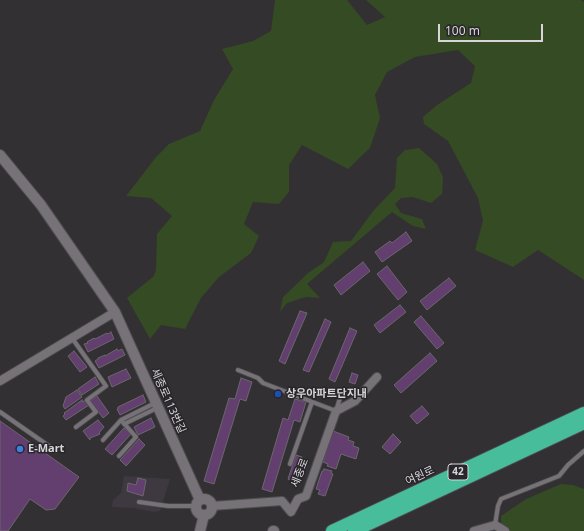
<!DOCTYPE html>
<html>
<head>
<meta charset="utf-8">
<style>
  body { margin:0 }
  #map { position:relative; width:584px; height:531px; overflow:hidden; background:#323033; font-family:"Noto Sans",sans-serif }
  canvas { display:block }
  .scale { position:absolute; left:438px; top:24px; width:105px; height:18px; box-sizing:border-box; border:2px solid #d7d5d8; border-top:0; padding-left:5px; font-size:12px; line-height:14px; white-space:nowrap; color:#d7d5d8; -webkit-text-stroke:3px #28262a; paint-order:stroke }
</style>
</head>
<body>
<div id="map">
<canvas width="584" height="531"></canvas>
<div class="scale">100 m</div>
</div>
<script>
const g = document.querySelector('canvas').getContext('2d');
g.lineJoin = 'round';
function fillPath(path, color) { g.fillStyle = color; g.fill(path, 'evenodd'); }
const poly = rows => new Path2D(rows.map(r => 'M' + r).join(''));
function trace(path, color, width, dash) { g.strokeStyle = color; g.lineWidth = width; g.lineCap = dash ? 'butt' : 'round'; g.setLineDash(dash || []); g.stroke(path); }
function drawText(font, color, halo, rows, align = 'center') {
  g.font = font + ' "Noto Sans","Noto Sans KR",sans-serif'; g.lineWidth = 3; g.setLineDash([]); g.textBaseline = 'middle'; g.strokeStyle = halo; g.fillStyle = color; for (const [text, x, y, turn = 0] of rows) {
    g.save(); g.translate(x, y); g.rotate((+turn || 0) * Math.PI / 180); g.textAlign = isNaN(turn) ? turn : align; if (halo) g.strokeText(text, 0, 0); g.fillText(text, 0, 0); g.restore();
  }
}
const built = poly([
  [124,476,170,479,160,511,154,512,134,508,112,507,113,500,121,493]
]);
const green = poly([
  [275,0,347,0,367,25,385,17,366,0,581,0,584,2,584,280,538,250,513,267,475,250,483,221,478,198,448,141,424,124,423,117,437,105,471,83,475,66,458,50,415,57,387,72,375,95,380,118,370,148,348,169,302,145,289,165,289,192,279,204,253,202,244,224,259,236,251,253,219,277,201,298,185,329,161,325,150,339,127,298,154,276,156,269,157,234,172,216,151,198,126,196,156,157,169,144,200,131,214,100,233,69,222,49,253,41,271,31],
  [419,148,437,164,443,177,442,194,431,203,413,197,401,198,395,204,401,213,422,219,426,229,413,226,392,212,307,284,320,298,306,297,287,303,280,312,283,297,308,273,324,262,333,242,351,241,374,210,395,188,397,158,405,150],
  [561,484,573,485,584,489,584,531,501,531,501,516,526,499]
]);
const building = poly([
  [406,232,412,241,382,262,375,252,390,241,392,243,406,232],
  [363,262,370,271,341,295,334,285,363,262],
  [387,266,407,292,398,300,377,274,387,266],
  [449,278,456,286,427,310,420,301,449,278],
  [400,305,406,312,380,333,374,325,400,305],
  [300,311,307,313,285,364,279,361,300,311],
  [421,316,444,343,437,349,414,322,421,316],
  [325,319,331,322,309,372,303,370,325,319],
  [350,328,357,331,335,382,329,379,350,328],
  [111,332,114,339,88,352,84,344,88,343,87,342,94,338,95,339,107,333,108,334,111,332],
  [117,349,118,351,122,349,125,355,99,368,95,361,98,359,98,358,105,355,105,356,117,349],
  [74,351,87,367,80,372,68,356,74,351],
  [430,353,437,361,401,393,394,385,430,353],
  [126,369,131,378,112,387,108,377,126,369],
  [352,373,358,375,355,384,349,382,352,373],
  [95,377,99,384,82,395,78,389,95,377],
  [241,378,252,382,246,401,240,399,214,484,204,481,229,398,235,399,241,378],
  [77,390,82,397,65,409,63,406,66,397,77,390],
  [143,395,146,402,120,415,117,409,118,409,118,407,143,395],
  [97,396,109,413,103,418,90,401,97,396],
  [295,399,306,402,300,422,294,420,272,492,262,489,283,418,288,420,295,399],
  [82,400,82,402,85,400,89,405,66,420,63,416,65,414,64,413,82,400],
  [422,406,429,414,417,424,410,416,422,406],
  [151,418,155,427,138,435,134,427,151,418],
  [98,420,104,427,99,433,100,434,90,438,90,440,83,431,98,420],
  [0,421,79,477,55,509,46,510,30,499,8,531,0,531,0,421],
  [124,428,131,434,112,455,105,449,124,428],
  [333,431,349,437,348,440,354,442,353,446,359,448,356,459,341,454,336,469,327,466,328,464,323,462,333,431],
  [393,434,401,442,390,454,382,447,393,434],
  [139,439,145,445,126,466,120,460,139,439],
  [296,455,302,457,294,481,288,479,296,455],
  [324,469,332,471,331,473,333,474,325,496,318,494,320,490,316,489,322,471,323,471,324,469],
  [138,478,146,480,143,496,127,491,128,483,136,485,138,478]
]);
const lane = poly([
  [72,338,106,386,87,400,96,412,76,427],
  [238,370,258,378,263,383,336,411,340,398],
  [0,412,56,451],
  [124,424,157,408],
  [103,440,121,420,155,403],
  [119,456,136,437,121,420],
  [290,464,312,402],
  [139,502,168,506,195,506],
  [495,525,498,506,501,499,559,476,568,465,584,451]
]);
const street = poly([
  [0,381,115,312],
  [212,506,282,501,291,512,298,499,306,496,336,411,355,401,377,377],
  [474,531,495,525,505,531]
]);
const secondary = poly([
  [0,155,41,205,115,312,200,500],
  '196 507a8 8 0 1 1 16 0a8 8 0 1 1-16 0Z',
  [200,531,204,515],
  [273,531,274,531]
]);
const highway = poly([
  [332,531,584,413],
  [354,531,584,423]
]);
const markers = [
  [278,394,4,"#1a4fb4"],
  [20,449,4,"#3f7fe0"]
];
const shields = [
  [458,472,20]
];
const shieldNames = [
  ["42",458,472]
];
const poiNames = [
  ["상우아파트단지내",286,394],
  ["E-Mart",28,449]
];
const streetNames = [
  ["세종로113번길",168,401,66],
  ["세종로",300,473,-69],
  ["여원로",420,476,-25]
];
fillPath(built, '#3e3841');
fillPath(green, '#344b23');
fillPath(building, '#633f70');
trace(building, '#6b676c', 1);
trace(lane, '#4f4d50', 5.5);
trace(street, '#4f4d50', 10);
trace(secondary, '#4f4d50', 12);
trace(highway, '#4f4d50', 14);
trace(lane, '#767277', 4);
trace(street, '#767277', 8);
trace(secondary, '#767277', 10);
trace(highway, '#47bd9c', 12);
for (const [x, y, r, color] of markers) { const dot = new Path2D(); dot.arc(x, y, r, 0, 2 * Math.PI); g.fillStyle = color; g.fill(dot); trace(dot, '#28262a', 1.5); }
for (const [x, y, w] of shields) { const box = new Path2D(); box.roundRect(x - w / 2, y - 8, w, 16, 3); g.fillStyle = '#28262a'; g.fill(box); trace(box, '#d7d5d8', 1); }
drawText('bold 10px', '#d7d5d8', null, shieldNames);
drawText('bold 11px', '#d7d5d8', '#28262a', poiNames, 'left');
drawText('11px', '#d7d5d8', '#28262a', streetNames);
</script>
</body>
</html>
